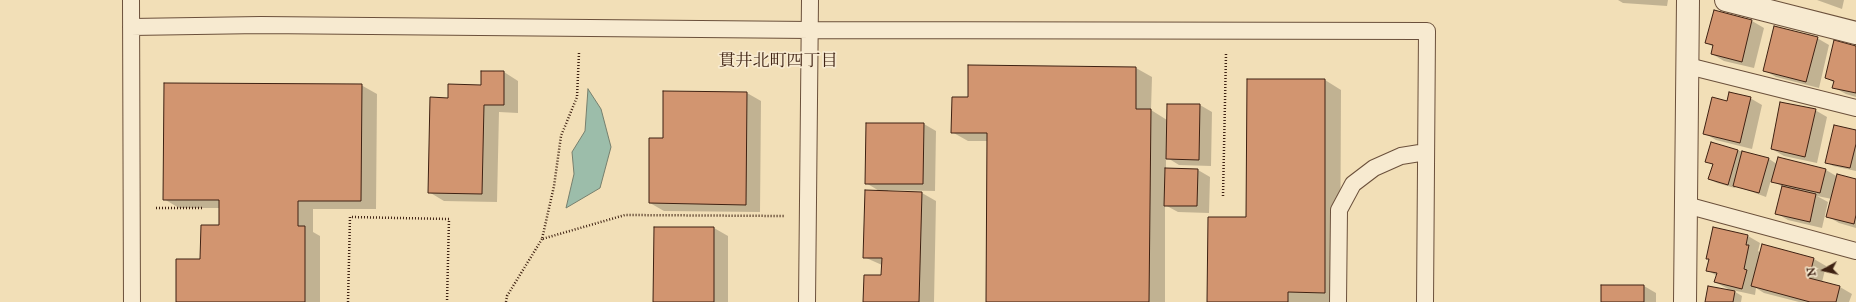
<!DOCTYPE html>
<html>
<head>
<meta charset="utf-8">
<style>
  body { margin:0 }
  #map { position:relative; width:1856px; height:302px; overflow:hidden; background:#f2dfb7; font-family:"IM FELL Great Primer",serif }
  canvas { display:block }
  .north { position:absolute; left:1804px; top:250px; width:40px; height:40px; -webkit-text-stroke:3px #f7ead0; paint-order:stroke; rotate:262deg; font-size:11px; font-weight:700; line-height:16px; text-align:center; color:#3e2112 }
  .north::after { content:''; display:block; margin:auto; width:14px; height:18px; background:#3e2112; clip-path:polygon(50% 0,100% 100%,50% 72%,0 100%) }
</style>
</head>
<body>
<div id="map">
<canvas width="1856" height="302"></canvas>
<div class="north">N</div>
</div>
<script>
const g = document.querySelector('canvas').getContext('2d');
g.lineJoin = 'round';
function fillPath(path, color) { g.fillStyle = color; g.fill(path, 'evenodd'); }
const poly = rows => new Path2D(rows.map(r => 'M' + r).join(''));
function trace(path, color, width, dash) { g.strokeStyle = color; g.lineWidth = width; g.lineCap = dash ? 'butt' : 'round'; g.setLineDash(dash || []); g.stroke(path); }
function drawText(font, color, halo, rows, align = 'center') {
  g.font = font + ' "IM FELL Great Primer","Noto Serif JP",serif'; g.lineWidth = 3.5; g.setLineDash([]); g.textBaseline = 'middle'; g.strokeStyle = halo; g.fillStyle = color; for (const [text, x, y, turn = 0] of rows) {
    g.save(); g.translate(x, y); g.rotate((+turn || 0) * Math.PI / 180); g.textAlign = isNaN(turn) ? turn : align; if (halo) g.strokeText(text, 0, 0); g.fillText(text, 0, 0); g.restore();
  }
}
const water = poly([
  [588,89,601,109,611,147,600,188,566,208,574,174,572,152,585,131,588,89]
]);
const shadow = poly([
  [1618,0,1668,0,1667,6,1623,3],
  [1817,0,1844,0,1842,9],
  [1715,11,1752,21,1764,28,1754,68,1724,61,1712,54,1714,47,1706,43],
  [1817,38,1829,45,1819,88,1776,77,1764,70],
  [1856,47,1856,97,1846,94,1833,87,1835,83,1826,78],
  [969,66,1136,68,1152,77,1151,110,1167,120,1200,105,1212,112,1211,166,1179,165,1166,157,1166,169,1198,170,1210,177,1209,213,1178,212,1165,205,1165,302,987,302,988,141,968,141,952,132,969,98],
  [504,72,518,81,518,113,499,112,497,202,444,201,429,192,449,99,482,86],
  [1248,80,1325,80,1341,90,1340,302,1208,302,1247,218],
  [361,85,377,94,376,209,313,209,313,232,320,236,320,302,177,302,220,226,220,208,179,208,164,199],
  [747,93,761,101,760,212,664,211,650,203,664,139],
  [1750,98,1762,105,1752,149,1716,140,1704,133,1728,102],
  [1815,110,1827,117,1817,163,1784,156,1772,149],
  [924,124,936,131,935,191,888,190,888,192,922,193,936,201,934,302,864,302,882,276,882,265,864,257,881,192,866,183],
  [1856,131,1856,171,1833,166,1826,162],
  [1711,143,1769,159,1777,164,1826,170,1838,177,1856,180,1856,228,1839,223,1827,216,1832,199,1817,196,1828,202,1822,228,1788,220,1776,213,1783,187,1771,180,1766,197,1736,186,1735,188,1717,183,1709,179,1713,165,1706,161],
  [714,228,728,236,728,302,654,302],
  [1748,236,1760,243,1758,251,1761,253,1814,259,1826,266,1822,282,1840,287,1852,294,1849,302,1799,302,1764,293,1756,288,1755,295,1732,290,1742,296,1741,302,1706,302,1732,291,1715,282,1717,276,1707,270,1710,260,1707,258],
  [1602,286,1644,286,1656,293,1656,302,1602,302]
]);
const building = poly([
  [1714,10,1752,20,1742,62,1711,54,1713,45,1705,43,1714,10],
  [1774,26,1818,37,1806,82,1763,71,1774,26],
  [1834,40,1856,46,1856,93,1832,88,1834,81,1825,78,1834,40],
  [968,65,1136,67,1136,109,1151,109,1149,302,986,302,987,133,951,133,952,97,968,97,968,65],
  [481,71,504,71,504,105,484,105,482,194,428,193,430,97,448,98,448,84,481,85,481,71],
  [1247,79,1325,79,1325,293,1288,292,1288,302,1207,302,1208,217,1246,217,1247,79],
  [164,83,362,84,361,201,298,201,298,226,305,226,305,302,176,302,176,259,200,259,201,225,219,225,219,200,163,200,164,83],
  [663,91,747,92,746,205,649,203,649,138,663,138,663,91],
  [1729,92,1751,97,1740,143,1703,134,1712,97,1727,101,1729,92],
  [1780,102,1816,109,1805,157,1771,149,1780,102],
  [1167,104,1200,104,1199,160,1166,159,1167,104],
  [866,123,924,123,923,184,865,184,866,123],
  [1834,125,1856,130,1856,144,1850,168,1825,163,1834,125],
  [1711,142,1738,150,1728,185,1708,179,1713,164,1705,162,1711,142],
  [1742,151,1769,158,1759,193,1733,186,1742,151],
  [1778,157,1826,169,1820,193,1771,182,1778,157],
  [1165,168,1198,169,1197,206,1164,206,1165,168],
  [1837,174,1856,179,1856,215,1854,224,1826,217,1837,174],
  [1782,186,1816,194,1810,222,1775,214,1782,186],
  [865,190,922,192,919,302,863,302,864,275,881,275,882,258,863,258,865,190],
  [654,227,714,227,714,302,653,302,654,227],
  [1713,227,1748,235,1746,245,1749,245,1744,269,1747,270,1742,289,1714,282,1717,273,1706,271,1709,259,1706,259,1713,227],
  [1762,244,1814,258,1809,278,1840,286,1836,302,1810,302,1751,286,1762,244],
  [1601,285,1644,285,1644,302,1601,302,1601,285],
  [1708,286,1735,291,1733,302,1705,302,1708,286]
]);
const path = poly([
  [579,53,577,97,561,136,554,186,542,239,625,215,784,216],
  [1223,196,1226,54],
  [156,208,203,208],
  [348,302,350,217,449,219,447,302],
  [506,302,507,296,542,239]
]);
const lane = poly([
  [131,0,132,302],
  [131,27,261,25,810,30,1427,31,1425,302],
  [1688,66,1856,108],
  [1686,205,1856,251],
  [807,302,810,0],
  [1338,302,1339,210,1353,184,1374,168,1401,156,1426,152]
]);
const street = poly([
  [1726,0,1856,33],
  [1685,302,1688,0]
]);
const neighbourhoodNames = [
  ["貫井北町四丁目",778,62]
];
fillPath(water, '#9cbdaa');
trace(water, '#767f6d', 1);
fillPath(shadow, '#0003');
fillPath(building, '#d29570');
trace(building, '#3e2112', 1);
trace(lane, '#6b503b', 18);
trace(street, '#6b503b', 24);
trace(path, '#3e2112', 2.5, [1, 2]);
trace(lane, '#f7ead0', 16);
trace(street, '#f7ead0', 22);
drawText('17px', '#3e2112', '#f7ead0', neighbourhoodNames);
</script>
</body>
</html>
